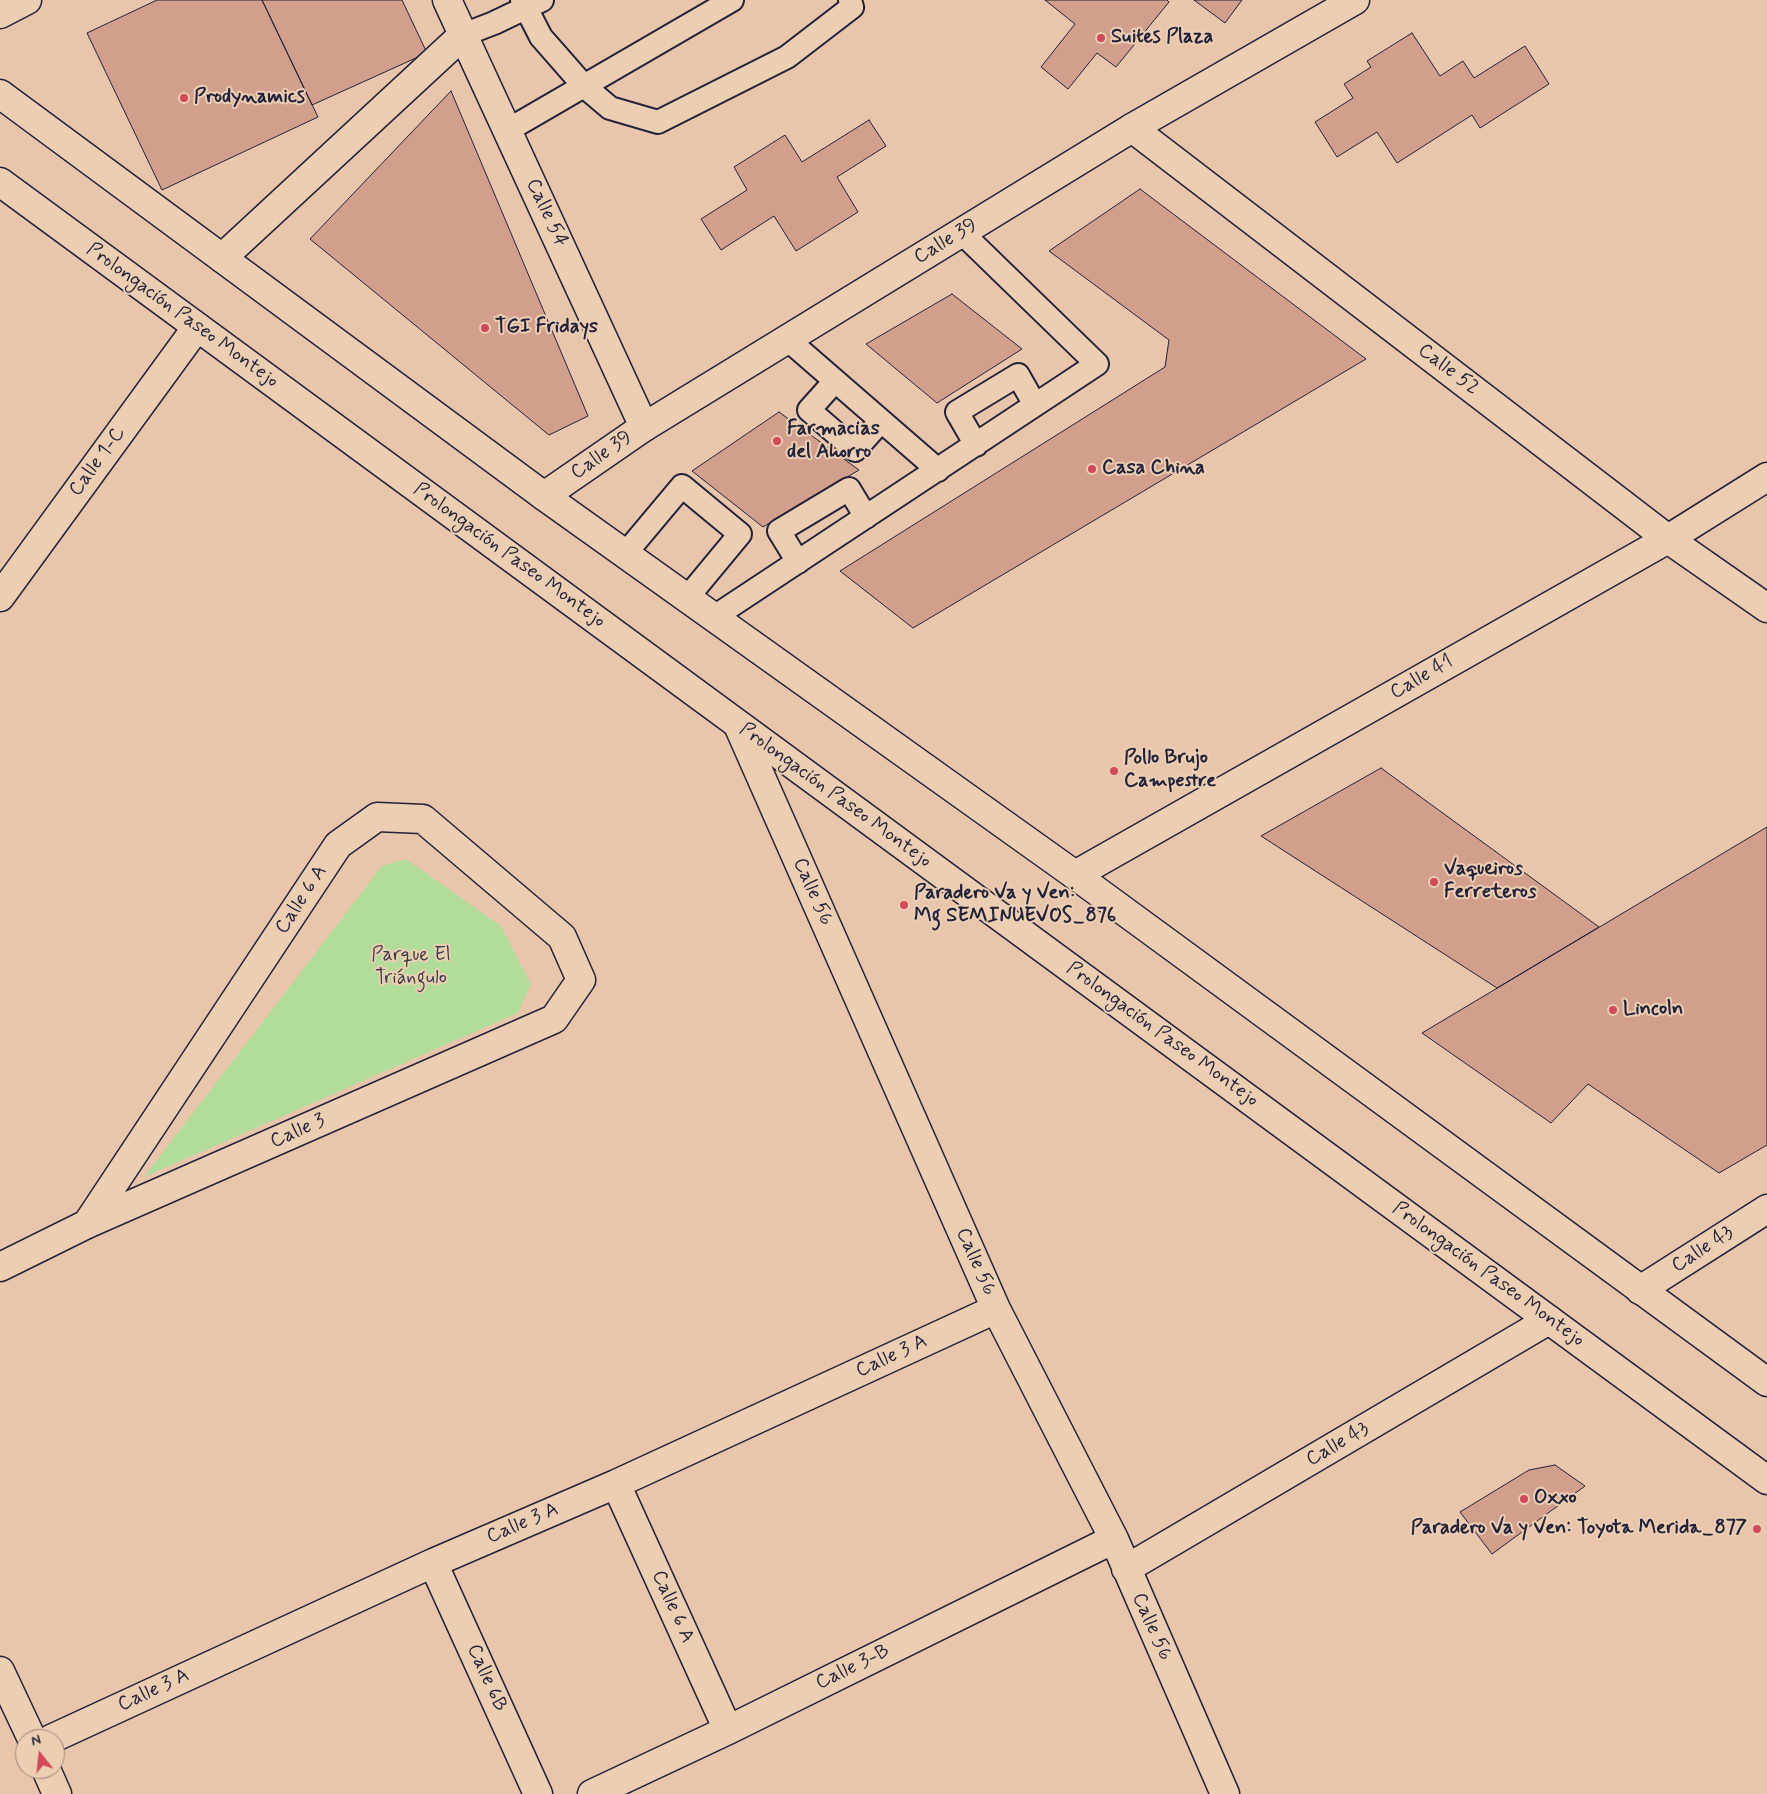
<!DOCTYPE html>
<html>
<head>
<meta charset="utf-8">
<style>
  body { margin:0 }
  #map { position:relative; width:1767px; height:1794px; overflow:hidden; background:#e9c6ab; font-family:Mynerve,sans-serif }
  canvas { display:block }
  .north { position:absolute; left:15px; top:1729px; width:50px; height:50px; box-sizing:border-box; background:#ecceb2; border:1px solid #9b8982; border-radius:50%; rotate:344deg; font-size:14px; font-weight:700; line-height:20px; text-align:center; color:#22223b }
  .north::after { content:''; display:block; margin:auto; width:18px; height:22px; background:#d1495b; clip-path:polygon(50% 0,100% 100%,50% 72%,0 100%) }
</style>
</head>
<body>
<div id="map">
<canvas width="1767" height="1794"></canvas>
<div class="north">N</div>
</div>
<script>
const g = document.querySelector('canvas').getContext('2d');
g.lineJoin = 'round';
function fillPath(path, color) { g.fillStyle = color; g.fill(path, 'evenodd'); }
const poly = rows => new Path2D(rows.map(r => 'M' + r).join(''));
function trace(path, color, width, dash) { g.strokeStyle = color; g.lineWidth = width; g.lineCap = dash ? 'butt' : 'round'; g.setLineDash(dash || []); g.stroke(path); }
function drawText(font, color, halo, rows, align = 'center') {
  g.font = font + ' Mynerve,sans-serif'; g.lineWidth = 4; g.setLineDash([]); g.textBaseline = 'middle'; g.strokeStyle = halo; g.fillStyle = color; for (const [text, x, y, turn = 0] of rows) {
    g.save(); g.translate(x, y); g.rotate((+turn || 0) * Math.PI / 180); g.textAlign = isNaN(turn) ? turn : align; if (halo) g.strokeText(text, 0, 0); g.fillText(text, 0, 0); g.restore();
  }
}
const green = poly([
  [406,859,501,926,531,984,518,1013,144,1177,382,866]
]);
const building = poly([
  [157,0,262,0,318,117,162,190,87,33,157,0],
  [262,0,402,0,427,53,312,105,262,0],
  [1045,0,1167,0,1169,2,1116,67,1097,53,1068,89,1041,67,1075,24,1045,0],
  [1194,0,1242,0,1225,23,1194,0],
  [1412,33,1440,76,1463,61,1474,78,1525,46,1549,84,1480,128,1472,115,1397,163,1377,132,1337,157,1315,122,1353,98,1344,84,1371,67,1367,61,1412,33],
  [451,91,588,416,549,435,310,239,451,91],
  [869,120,886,146,837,177,858,212,796,251,774,216,721,250,701,219,747,190,734,167,785,135,802,162,869,120],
  [1140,189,1366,359,913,628,840,571,1165,367,1169,340,1049,251,1140,189],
  [952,294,1022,349,937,403,866,344,952,294],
  [779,412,859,470,763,527,692,471,779,412],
  [1381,768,1599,927,1497,988,1261,836,1381,768],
  [1767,827,1767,1145,1719,1173,1588,1084,1551,1123,1422,1033,1767,827],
  [1555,1465,1585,1486,1492,1554,1460,1512,1529,1470,1555,1465]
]);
const service = poly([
  [522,0,541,37,584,86,610,108,658,122,787,57,852,7,850,0],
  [463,35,494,23,542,0],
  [508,130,732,0],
  [787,339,938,470],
  [835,381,809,410,855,450,881,421],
  [976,445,957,412,1018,375,1035,405],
  [625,554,682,486,740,534,687,598],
  [798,562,779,531,849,489,866,517],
  [714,617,1097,364,961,232]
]);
const minor = poly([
  [447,0,644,427],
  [0,14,27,0],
  [1132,128,1668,539,1767,608],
  [222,258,463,35],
  [0,597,197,327],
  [738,725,996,1309,1114,1539,1225,1794],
  [1075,875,1668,539,1767,477],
  [0,1267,87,1224,554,1019,581,980,562,937,423,819,377,817,338,845,87,1224],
  [1640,1290,1767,1209],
  [616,1484,728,1730],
  [433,1563,538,1794],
  [1126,1569,1549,1320],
  [0,1671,32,1739],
  [51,1739,433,1563,616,1484,996,1309],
  [46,1769,57,1794],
  [592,1794,728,1730,1114,1539]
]);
const tertiary = poly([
  [544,496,644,427,1132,128,1355,0]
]);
const secondary = poly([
  [0,94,544,496,1075,875,1767,1382],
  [0,182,1767,1480]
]);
const markers = [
  [1101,38,5,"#d1495b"],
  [184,98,5,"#d1495b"],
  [485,328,5,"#d1495b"],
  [777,441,5,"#d1495b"],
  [1092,469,5,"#d1495b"],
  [1114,771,5,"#d1495b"],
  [1434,882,5,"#d1495b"],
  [904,905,5,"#d1495b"],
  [1613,1010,5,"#d1495b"],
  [1524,1499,5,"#d1495b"],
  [1757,1529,5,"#d1495b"]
];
const poiNames = [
  ["Suites Plaza",1111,38],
  ["Prodynamics",194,98],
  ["TGI Fridays",495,328],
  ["Farmacias",787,430],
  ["del Ahorro",787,453],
  ["Casa China",1102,469],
  ["Pollo Brujo",1124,759],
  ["Campestre",1124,782],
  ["Vaqueiros",1444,870],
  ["Ferreteros",1444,893],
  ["Paradero Va y Ven:",914,894],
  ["Mg SEMINUEVOS_876",914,917],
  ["Lincoln",1623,1010],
  ["Oxxo",1534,1499],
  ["Paradero Va y Ven: Toyota Merida_877",1747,1529,"right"]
];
const streetNames = [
  ["Calle 54",546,213,65],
  ["Calle 39",946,242,-31],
  ["Prolongación Paseo Montejo",182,316,36],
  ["Calle 52",1448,370,37],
  ["Calle 39",602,456,-35],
  ["Calle 1-C",98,462,-54],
  ["Prolongación Paseo Montejo",509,556,36],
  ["Calle 41",1422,678,-30],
  ["Prolongación Paseo Montejo",835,796,36],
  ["Calle 56",812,892,66],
  ["Calle 6 A",302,900,-57],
  ["Prolongación Paseo Montejo",1162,1035,36],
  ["Calle 3",298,1132,-24],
  ["Calle 43",1703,1250,-33],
  ["Calle 56",975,1262,66],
  ["Prolongación Paseo Montejo",1488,1275,36],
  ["Calle 3 A",892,1357,-25],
  ["Calle 43",1338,1445,-30],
  ["Calle 3 A",523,1524,-23],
  ["Calle 6 A",672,1607,66],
  ["Calle 56",1151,1627,66],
  ["Calle 3-B",853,1668,-26],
  ["Calle 6B",486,1678,66],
  ["Calle 3 A",154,1691,-25]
];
const parkNames = [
  ["Parque El",411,956],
  ["Triángulo",411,979]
];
fillPath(green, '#b2dc9a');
fillPath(building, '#d19f8c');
trace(building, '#22223b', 1);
trace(service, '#22223b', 26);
trace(minor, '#22223b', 31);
trace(tertiary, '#22223b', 31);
trace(secondary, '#22223b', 31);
trace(service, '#ecceb2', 22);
trace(minor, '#ecceb2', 28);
trace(tertiary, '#ecceb2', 28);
trace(secondary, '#ecceb2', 28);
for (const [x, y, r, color] of markers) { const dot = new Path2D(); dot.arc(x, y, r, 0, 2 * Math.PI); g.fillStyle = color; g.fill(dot); trace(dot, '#ecceb2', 2); }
drawText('bold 20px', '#22223b', '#ecceb2', poiNames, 'left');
drawText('20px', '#22223b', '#ecceb2', streetNames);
drawText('20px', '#383e49', '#ecceb2', parkNames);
</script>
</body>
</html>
